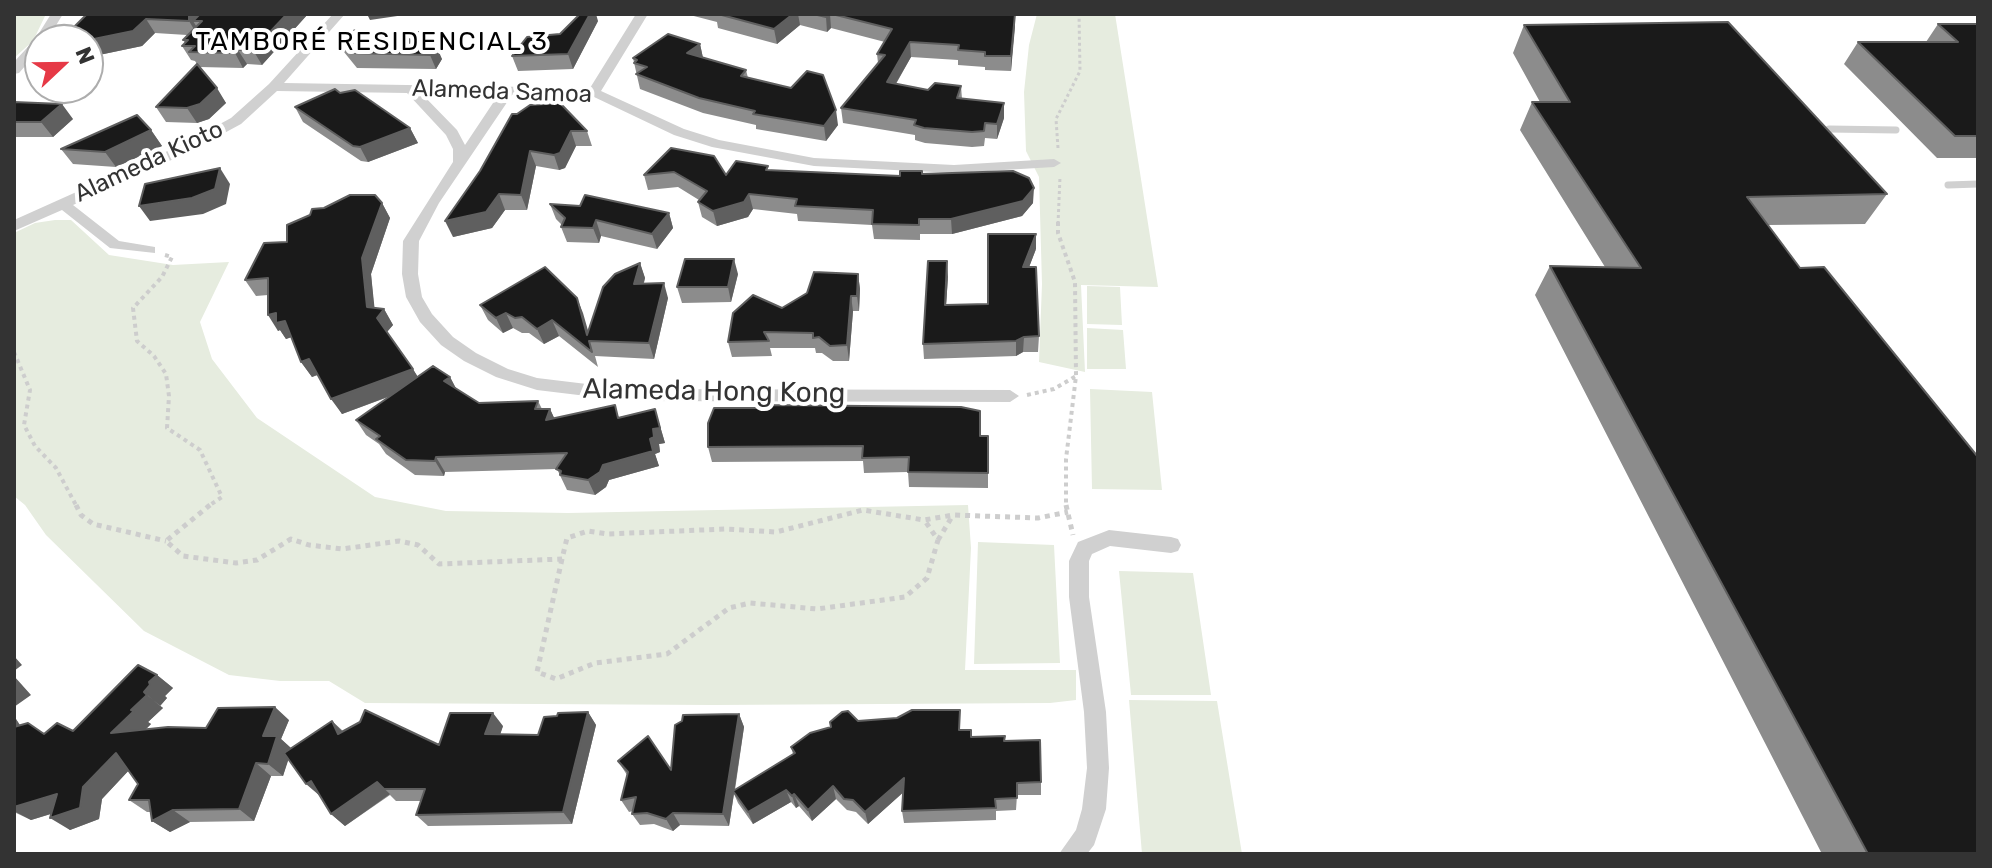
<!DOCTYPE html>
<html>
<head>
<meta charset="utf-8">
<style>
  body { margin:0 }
  #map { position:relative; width:1992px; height:868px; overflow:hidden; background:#fff; font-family:Rubik,sans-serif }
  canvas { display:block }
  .frame { position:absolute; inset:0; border:16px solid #333; pointer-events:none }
  .north { position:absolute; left:24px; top:24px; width:80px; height:80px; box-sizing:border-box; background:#fff; border:2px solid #adadad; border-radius:50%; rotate:68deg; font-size:22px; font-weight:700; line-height:32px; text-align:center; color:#333 }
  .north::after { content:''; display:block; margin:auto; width:28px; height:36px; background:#e63946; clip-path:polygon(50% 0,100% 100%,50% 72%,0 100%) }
</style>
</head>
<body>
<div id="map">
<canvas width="1992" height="868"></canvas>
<div class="frame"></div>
<div class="north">N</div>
</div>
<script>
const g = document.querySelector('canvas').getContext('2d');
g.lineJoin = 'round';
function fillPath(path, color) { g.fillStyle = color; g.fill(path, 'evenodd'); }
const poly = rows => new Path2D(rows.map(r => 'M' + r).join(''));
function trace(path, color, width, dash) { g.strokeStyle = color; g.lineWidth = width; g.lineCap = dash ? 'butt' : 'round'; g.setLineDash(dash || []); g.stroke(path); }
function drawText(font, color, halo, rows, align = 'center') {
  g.font = font + ' Rubik,sans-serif'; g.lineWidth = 8; g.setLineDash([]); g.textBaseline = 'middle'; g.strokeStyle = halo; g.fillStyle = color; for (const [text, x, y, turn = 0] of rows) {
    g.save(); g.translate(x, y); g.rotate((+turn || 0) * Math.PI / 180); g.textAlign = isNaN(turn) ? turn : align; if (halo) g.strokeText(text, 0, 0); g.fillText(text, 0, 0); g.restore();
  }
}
const green = poly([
  [14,14,46,14,33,41,14,58],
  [1037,14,1115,14,1158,287,1081,285,1085,372,1039,362,1042,284,1039,177,1026,151,1024,92,1029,45],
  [55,220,71,220,109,255,173,265,229,262,200,322,212,359,257,418,375,497,446,511,568,513,968,505,971,548,965,670,1076,670,1076,700,1050,703,713,705,365,703,329,681,280,681,229,675,144,631,46,535,25,505,14,496,14,233,35,223],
  [1087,286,1120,287,1122,325,1087,324],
  [1087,328,1123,330,1126,369,1087,369],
  [1090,389,1152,392,1162,490,1092,489],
  [978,542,1054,545,1060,663,974,664],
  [1119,571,1193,573,1211,695,1131,695],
  [1129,700,1217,701,1242,854,1142,854]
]);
const pathFar2 = poly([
  [1058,148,1056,119,1080,71,1079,14],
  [1058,224,1060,177]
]);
const pathFar1 = poly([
  [1058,222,1058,233,1075,282,1076,376,1066,459,1066,507],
  [165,255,172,257,162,277,133,308,137,341,154,356,166,374,169,396,167,428,200,450,222,497,207,507],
  [14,352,30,390,24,425,35,446,56,468,77,507],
  [1027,395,1054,389,1076,376]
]);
const path = poly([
  [76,505,81,515,93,524,166,541],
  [210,505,166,541,183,556,236,563,257,560,291,539,309,545,342,549,399,541,418,545,439,564,562,559,567,538,588,531,607,534,725,529,776,532,863,510,924,520,953,515,1038,518,1068,512],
  [1066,505,1073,535],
  [938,540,953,515],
  [562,559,537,672,556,679,595,663,667,654,729,608,750,603,817,609,905,597,927,578,938,540,925,521]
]);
const service = poly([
  [1829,129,1896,130],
  [1948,185,1978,184]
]);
const minor = poly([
  [51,14,63,14,47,40,40,40,40,49,19,73,14,74,14,62,36,38,51,14],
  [333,14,345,14,284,83,590,88,636,14,648,14,601,91,684,129,719,140,814,158,954,165,1054,159,1061,163,1054,167,954,173,814,166,712,147,674,135,592,96,512,95,439,203,419,241,418,274,422,297,432,314,453,337,476,353,508,369,537,378,628,389,1010,390,1019,396,1010,402,628,401,537,390,496,377,464,361,441,345,420,322,406,297,402,274,403,241,453,162,453,149,446,135,407,93,277,91,241,124,191,151,73,205,119,241,155,247,155,253,110,248,62,210,14,231,14,220,181,145,231,118,269,84,333,14],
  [421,93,499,94,465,145,457,130,421,93],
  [1109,530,1171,537,1178,539,1181,545,1178,551,1171,553,1110,546,1092,554,1089,561,1089,597,1106,712,1109,768,1106,809,1094,845,1087,854,1059,854,1076,830,1082,809,1087,768,1084,712,1069,597,1069,561,1078,542,1109,530]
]);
const wall = poly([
  [87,14,198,14,198,17,308,14,262,65,247,64,243,68,200,67,226,103,209,119,197,123,166,122,156,107,197,64,195,61,191,60,182,46,185,43,183,40,187,35,155,33,142,46,99,55,88,53,88,40,66,40,64,37],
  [686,14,1015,14,1011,71,985,70,985,67,958,65,958,60,911,57,896,84,928,90,961,86,962,99,1004,118,997,139,985,138,984,146,972,147,925,143,915,140,915,135,843,123,841,108,878,63,877,54,885,42,831,28,827,32,800,25,777,44,718,28,717,22],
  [598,21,573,69,518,71,512,56,560,34],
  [1938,24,1978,24,1978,158,1937,158,1844,64,1858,42,1926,42],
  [1524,25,1887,194,1865,224,1768,225,1978,854,1822,854,1535,295,1550,266,1605,267,1520,130,1532,102,1540,102,1513,53],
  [412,32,442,59,436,69,357,68,344,52,337,37,371,47],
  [700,44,703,58,746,70,748,78,838,125,826,141,756,129,756,125,703,113,640,89,633,58],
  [340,93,410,128,418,143,368,162,361,161,303,122,295,107],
  [14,102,73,119,53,137,14,137],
  [512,114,587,131,592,146,576,146,565,168,559,170,536,166,527,210,505,210,492,228,453,237],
  [151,130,162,146,116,167,73,164,61,149],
  [671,148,726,175,769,170,900,176,922,174,1033,203,1022,216,952,234,920,234,920,240,874,239,872,225,798,221,797,214,753,209,748,217,717,226,702,217,698,202,699,200,678,187,648,190,644,175],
  [382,203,390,218,371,274,374,308,384,309,393,325,387,332,418,377,450,377,456,389,479,403,538,401,542,409,550,409,554,418,620,417,655,409,665,443,659,444,660,452,655,454,659,466,609,480,606,487,595,495,567,490,557,469,445,472,444,476,415,475,386,454,379,444,366,435,356,420,391,396,342,414,318,375,312,377,301,362,291,337,286,339,280,330,278,331,268,295,256,296,245,280,287,242,310,215],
  [550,204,669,213,673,228,657,249,601,236,599,243,567,242,561,227,562,225,556,219],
  [1036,249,1029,267,1039,336,1038,352,1023,352,1016,356,924,359,923,344,948,277,946,305,988,304],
  [640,263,645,278,644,283,668,298,654,359,595,356,598,367,559,336,544,344,529,333,522,333,513,328,503,333,488,320,480,305,577,298,588,332],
  [738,274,731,302,682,303,677,287],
  [858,274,860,289,859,311,853,311,849,361,833,361,822,353,816,353,815,348,770,348,772,356,732,357,728,342,782,308],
  [988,436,988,488,909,487,908,472,864,473,863,461,712,462,708,447],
  [157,675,173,688,165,696,167,698,160,706,163,708,148,722,151,724,146,729,206,728,289,720,281,739,291,748,332,721,343,731,439,745,503,726,500,734,538,735,557,716,588,712,596,725,572,824,428,826,416,815,421,801,396,801,390,795,345,826,331,814,320,796,288,759,283,776,271,776,254,821,190,822,170,832,152,821,151,812,147,812,129,800,138,784,128,771,102,799,99,819,70,830,51,814,31,820,14,812,14,716,20,725,44,733,73,731],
  [739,714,744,727,735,790,793,754,791,747,858,721,960,730,971,737,1004,741,1041,782,1041,795,1017,795,1016,810,996,811,996,820,904,823,902,811,903,792,868,824,856,812,847,810,836,799,812,821,799,806,796,808,791,802,753,824,738,803,734,794,729,826,680,825,673,831,654,824,640,825,632,814,633,811,629,812,621,800,627,775,618,761,671,770]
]);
const shadedWall = poly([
  [189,14,198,14,198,21,193,21,198,29,198,36,189,21],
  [287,14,308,14,262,65,253,50],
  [367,14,411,14,370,20],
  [590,14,596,14,598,21,573,69,568,54],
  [793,14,798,14,800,25,777,44,774,29],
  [830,14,831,28,827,32,826,17],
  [1015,14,1015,27,1011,71,1011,56],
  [146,19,155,33,142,46,99,55,89,40],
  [910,42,911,57,888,97,887,82],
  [700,44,703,58,687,53],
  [436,45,442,59,436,69,430,55],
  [238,50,247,64,243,68,235,53],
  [217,88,226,103,209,119,197,123,187,108],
  [1004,103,1004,118,997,139,997,124],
  [62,104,73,119,53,137,41,122],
  [836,110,838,125,826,141,824,126],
  [410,128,418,143,368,162,360,147],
  [151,130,162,146,116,167,105,152],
  [571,131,576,146,565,168,559,170,554,155],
  [530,151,536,166,527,210,521,195],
  [220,168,230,184,226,204,203,214,150,221,139,206],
  [1034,188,1033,203,1022,216,952,234,951,219],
  [499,194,505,210,492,228,453,237,445,221],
  [749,194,753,209,748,217,717,226,713,211],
  [382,203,390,218,371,274,376,322,367,307,362,258],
  [669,213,673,228,657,249,652,234],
  [596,220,601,236,599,243,593,228],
  [1036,234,1036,249,1023,283,1023,267],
  [734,259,738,274,731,302,728,287],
  [947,261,948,277,945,320,945,305],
  [640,263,645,278,639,299,634,284],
  [858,274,860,289,859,311,857,296],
  [664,283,668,298,654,359,649,343],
  [851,296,853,311,849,361,847,345],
  [577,298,583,313,591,341,587,335],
  [384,309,393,325,386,333,377,318],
  [276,313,285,321,295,336,286,339,280,330,278,331,268,315],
  [506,313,513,328,503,333,496,318],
  [552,320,559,336,544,344,537,329],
  [1024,337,1023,352,1016,356,1016,341],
  [309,359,319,374,312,377,301,362],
  [413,369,422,384,342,414,331,399],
  [450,377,458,392,444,381],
  [550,409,557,424,546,420],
  [655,409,665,443,659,444,660,452,655,454,659,466,609,480,606,487,595,495,588,480,603,465,650,439,653,429],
  [436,457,445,472,444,476,435,461],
  [14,656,22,665,14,671],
  [157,675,173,688,165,696,167,698,160,706,144,692,149,682],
  [14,676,31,695,14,707],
  [147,695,163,708,148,722,151,724,129,746,111,733,131,710],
  [275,707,289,720,281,739,292,749,283,776,268,764,263,736],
  [588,712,596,725,572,824,563,812],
  [493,713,503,726,496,747,485,734],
  [739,714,744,727,729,826,723,814],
  [14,716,30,741,14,730],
  [332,721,345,734,338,734],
  [116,753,133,766,102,799,99,819,70,830,50,818,83,787],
  [256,763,271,776,254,821,239,809],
  [904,778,906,790,868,824,865,812],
  [311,781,320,796,306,784],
  [377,782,390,794,345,826,331,814],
  [833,786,836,799,812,821,808,810],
  [786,790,791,802,753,824,748,812],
  [57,794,76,806,31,820,14,811,14,807],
  [794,794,799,806,796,808,792,796],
  [173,810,190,822,170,832,152,821],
  [673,813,680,825,673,831,666,819]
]);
const building = poly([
  [87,14,189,14,189,21,146,19,133,31,89,40,64,37,87,14],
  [200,14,287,14,253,50,238,50,235,53,189,52,195,46,182,46,188,40,183,40,202,21,193,21,200,14],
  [580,14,590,14,568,54,512,56,527,37,560,34,580,14],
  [718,14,793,14,774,29,718,14],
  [813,14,829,14,826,17,813,14],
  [832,14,1015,14,1011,56,985,56,985,52,958,50,959,45,910,42,887,82,928,90,935,83,961,86,957,98,1004,103,997,124,985,123,984,131,972,132,924,128,914,125,916,120,841,108,885,55,877,54,892,29,832,14],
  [1728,22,1887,194,1747,197,1800,268,1824,267,1978,457,1978,854,1868,854,1550,266,1641,268,1532,102,1570,102,1524,25,1728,22],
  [1938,24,1978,24,1978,136,1955,136,1858,42,1958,42,1938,24],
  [356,30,371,47,412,32,424,32,436,45,430,55,350,53,337,37,356,30],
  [668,34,700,44,687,53,746,70,741,76,791,88,807,71,823,75,836,110,824,126,753,114,755,111,699,98,636,74,647,67,634,63,637,60,633,58,668,34],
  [197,64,217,88,200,104,187,108,156,107,197,64],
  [335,89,340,93,355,90,410,128,360,147,353,146,295,107,335,89],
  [14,102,62,104,41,122,14,122,14,102],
  [560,103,587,131,571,131,560,153,554,155,530,151,521,195,499,194,486,212,445,221,480,171,512,114,517,114,530,105,560,103],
  [137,115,151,130,105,152,61,149,137,115],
  [671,148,714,156,726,175,736,161,768,166,766,170,900,176,900,171,922,171,922,174,1013,171,1029,178,1034,188,1023,201,951,219,919,219,919,225,872,224,873,210,795,206,797,199,749,194,744,202,713,211,698,202,707,191,674,172,644,175,671,148],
  [220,168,215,189,192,198,139,206,145,184,220,168],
  [350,195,375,195,382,203,362,258,367,307,384,309,377,318,413,369,331,399,309,359,301,362,285,321,276,323,276,313,268,315,268,278,245,280,264,243,287,242,287,225,310,215,312,209,324,208,350,195],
  [585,195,669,213,652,234,596,220,593,228,561,227,565,218,550,204,580,206,585,195],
  [988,234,1036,234,1023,267,1036,267,1039,336,1024,337,1016,341,923,344,928,261,947,261,945,305,988,304,988,234],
  [685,259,734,259,728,287,677,287,685,259],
  [640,263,634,284,664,283,649,343,589,341,592,352,552,320,537,329,522,317,515,318,506,313,496,318,480,305,545,267,577,298,587,335,603,287,615,274,640,263],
  [814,272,858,274,857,296,851,296,847,345,830,346,819,337,813,338,813,333,764,332,769,341,728,342,733,313,753,295,782,308,807,293,814,272],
  [433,366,450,377,444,381,479,403,538,401,535,409,550,409,546,420,615,405,618,418,655,409,660,428,653,429,654,437,650,439,653,451,603,465,600,472,588,480,560,475,561,471,556,469,567,453,436,457,435,461,406,460,376,439,380,436,356,420,433,366],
  [767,405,961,407,980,411,980,436,988,436,988,473,908,472,909,457,862,458,863,446,708,447,708,423,714,408,766,408,767,405],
  [138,665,157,675,149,682,150,685,144,692,147,695,131,710,134,711,111,733,168,727,206,728,218,708,275,707,263,736,277,736,268,764,256,763,239,809,173,810,152,821,149,800,129,800,138,784,116,753,83,787,80,808,50,818,57,794,14,807,14,727,28,723,44,734,57,723,73,731,138,665],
  [365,710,439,745,450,713,493,713,485,734,538,735,544,717,557,716,558,713,588,712,563,812,416,815,425,789,384,789,377,782,331,814,311,781,306,784,284,753,332,721,338,734,360,722,365,710],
  [912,710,960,710,959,730,971,730,971,737,1005,736,1004,741,1040,740,1041,782,1017,783,1017,798,995,799,996,808,902,811,904,778,865,812,853,800,844,799,833,786,808,810,794,794,792,796,786,790,748,812,733,791,795,753,791,747,810,733,831,727,830,722,842,712,848,711,858,721,897,718,912,710],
  [739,714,723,814,673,813,666,819,647,813,632,814,636,797,621,800,628,772,618,761,648,736,671,770,675,725,682,721,683,715,739,714]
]);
const farStreetnames = [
  ["Alameda Samoa",502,92,2],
  ["Alameda Kioto",149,162,-25]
];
const farQuarternames = [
  ["TAMBORÉ RESIDENCIAL 3",372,42]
];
const streetNames = [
  ["Alameda Hong Kong",714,392,1]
];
fillPath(green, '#e6ecdf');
trace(pathFar2, '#cdcdcd', 3, [3, 3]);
trace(pathFar1, '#cdcdcd', 4, [4, 4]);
trace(path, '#cdcdcd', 5, [5, 5]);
trace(service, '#d0d0d0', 7);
fillPath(minor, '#d0d0d0');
fillPath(wall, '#8c8c8c');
fillPath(shadedWall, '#5f5f5f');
fillPath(building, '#1a1a1a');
trace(building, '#5f5f5f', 2);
drawText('24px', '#333', '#fff', farStreetnames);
g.letterSpacing = '2px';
drawText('26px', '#000', '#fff', farQuarternames);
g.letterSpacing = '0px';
drawText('28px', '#333', '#fff', streetNames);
</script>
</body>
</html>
